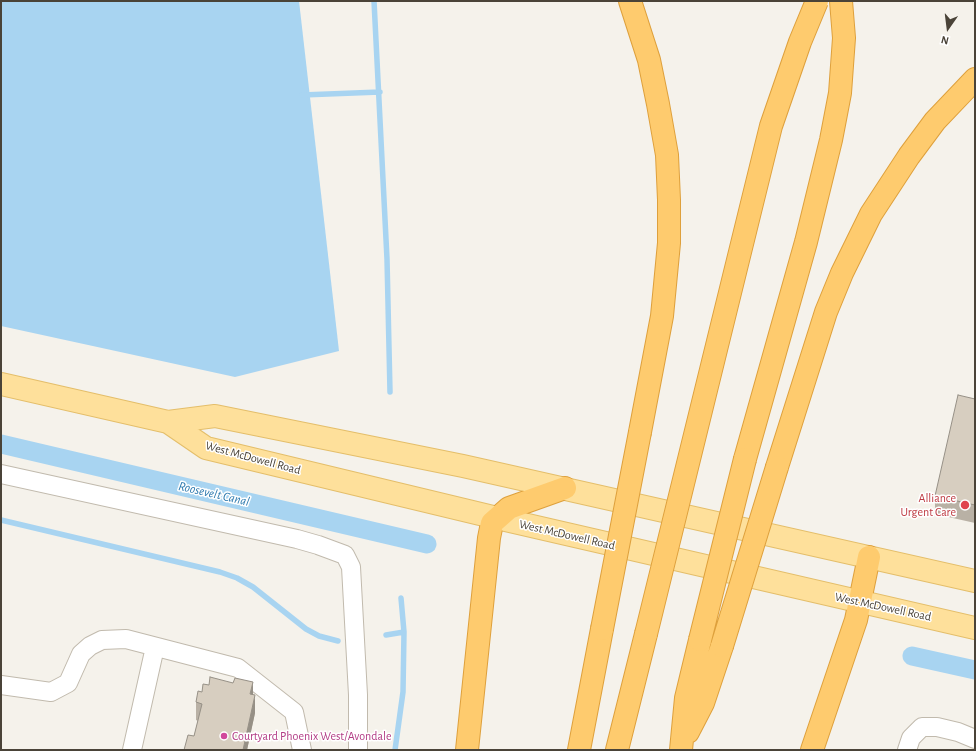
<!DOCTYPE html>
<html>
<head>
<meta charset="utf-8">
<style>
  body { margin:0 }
  #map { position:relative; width:976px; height:751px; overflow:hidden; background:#f5f2eb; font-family:"Alegreya Sans",sans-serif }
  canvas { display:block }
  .frame { position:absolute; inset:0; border:2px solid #4a4338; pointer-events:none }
  .north { position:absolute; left:928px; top:8px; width:40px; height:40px; -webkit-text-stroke:3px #fff; paint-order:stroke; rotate:194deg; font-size:11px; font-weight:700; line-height:16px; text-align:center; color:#4a4338 }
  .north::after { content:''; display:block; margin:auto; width:14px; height:18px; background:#4a4338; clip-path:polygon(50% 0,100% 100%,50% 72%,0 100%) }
</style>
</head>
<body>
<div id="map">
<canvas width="976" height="751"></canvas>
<div class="frame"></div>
<div class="north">N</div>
</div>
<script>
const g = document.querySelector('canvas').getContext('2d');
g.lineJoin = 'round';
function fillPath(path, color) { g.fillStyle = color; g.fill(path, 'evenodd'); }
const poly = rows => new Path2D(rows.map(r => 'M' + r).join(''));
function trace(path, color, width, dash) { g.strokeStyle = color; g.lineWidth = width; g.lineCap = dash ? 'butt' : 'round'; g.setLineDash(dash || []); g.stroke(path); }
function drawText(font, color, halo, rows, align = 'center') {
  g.font = font + ' "Alegreya Sans",sans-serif'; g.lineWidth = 3; g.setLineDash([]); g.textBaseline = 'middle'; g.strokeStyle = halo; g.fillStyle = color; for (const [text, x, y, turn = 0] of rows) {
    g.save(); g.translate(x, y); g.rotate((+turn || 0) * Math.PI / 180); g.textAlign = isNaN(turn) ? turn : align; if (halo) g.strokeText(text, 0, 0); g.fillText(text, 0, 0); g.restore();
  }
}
const water = poly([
  [1,1,299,1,339,351,235,377,1,326]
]);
const stream = poly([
  [374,1,387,259,390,392],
  [302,95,380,92],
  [1,520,220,572,237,578,253,587,306,629,319,636,338,641],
  [386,635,404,632],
  [395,750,403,692,404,632,401,598]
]);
const canal = poly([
  [1,444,427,544],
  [912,656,975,670]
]);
const minor = poly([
  [1,474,297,539,318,545,345,555,351,567,358,695,358,750],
  [1,685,51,692,68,683,81,654,90,646,102,640,126,639,238,668,294,712,302,750],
  [132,750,155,647],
  [907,750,911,738,922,727,937,727,958,732,975,739]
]);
const major = poly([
  [1,384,168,422,215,416,463,466,975,581],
  [168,422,206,448,497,518,975,628]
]);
const highway = poly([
  [630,1,649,60,658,104,667,155,669,200,669,243,662,316,640,432],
  [745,459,806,242,831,140,840,93,844,38,841,1],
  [777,467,826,312,842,273,871,214,909,156,935,121,975,79],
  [688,732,703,703,722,646],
  [467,750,489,538,492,523,509,508,565,488],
  [579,750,602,629],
  [617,750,646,634],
  [681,750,686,698,700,640],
  [812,750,856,620,869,557]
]);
const highwayBridge = poly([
  [602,629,640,432],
  [646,634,771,126,800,42,817,1],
  [700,640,745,459],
  [722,646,777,467]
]);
const wall = poly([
  [975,399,975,523,935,514,935,496],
  [202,692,253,695,255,713,247,750,184,750,194,736,198,721,196,720,196,702]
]);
const shadedWall = poly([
  [253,682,253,700,250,694],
  [255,695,255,713,247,750,243,750]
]);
const building = poly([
  [958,395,975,399,975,505,935,496,958,395],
  [210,677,233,683,235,678,253,682,250,694,255,695,243,750,184,750,188,735,194,736,202,704,196,702,198,691,202,692,203,684,209,685,210,677]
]);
const markers = [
  [965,505,5,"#e0444e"],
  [224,736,4,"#d1479c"]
];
const streetNames = [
  ["West McDowell Road",253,458,15],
  ["West McDowell Road",567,535,13],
  ["West McDowell Road",883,607,12]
];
const healthNames = [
  ["Alliance",956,498],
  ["Urgent Care",956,512]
];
const hotelNames = [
  ["Courtyard Phoenix West/Avondale",232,736]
];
const waterNames = [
  ["Roosevelt Canal",214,494,13]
];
fillPath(water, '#a8d4f1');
trace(stream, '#a8d4f1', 5.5);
trace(canal, '#a8d4f1', 19);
trace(minor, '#c1baad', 20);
trace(major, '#e4be6a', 24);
trace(highway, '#dea03c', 24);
trace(minor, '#fff', 18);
trace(major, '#fee09b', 22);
trace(highway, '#fecb6e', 22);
trace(highwayBridge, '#dea03c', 24, []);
trace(highwayBridge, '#fecb6e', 22);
fillPath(wall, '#b9b1a5');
fillPath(shadedWall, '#969086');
fillPath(building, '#d7cec0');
trace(building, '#969086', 1);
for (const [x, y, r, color] of markers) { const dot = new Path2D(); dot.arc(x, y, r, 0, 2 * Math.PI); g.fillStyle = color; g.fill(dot); trace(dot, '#fff', 1.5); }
drawText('12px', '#4a4338', '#fff', streetNames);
drawText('12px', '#be3a42', '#fff', healthNames, 'right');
drawText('12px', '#b23c85', '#fff', hotelNames, 'left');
drawText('italic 13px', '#2e7aaf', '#fff', waterNames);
</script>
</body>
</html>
